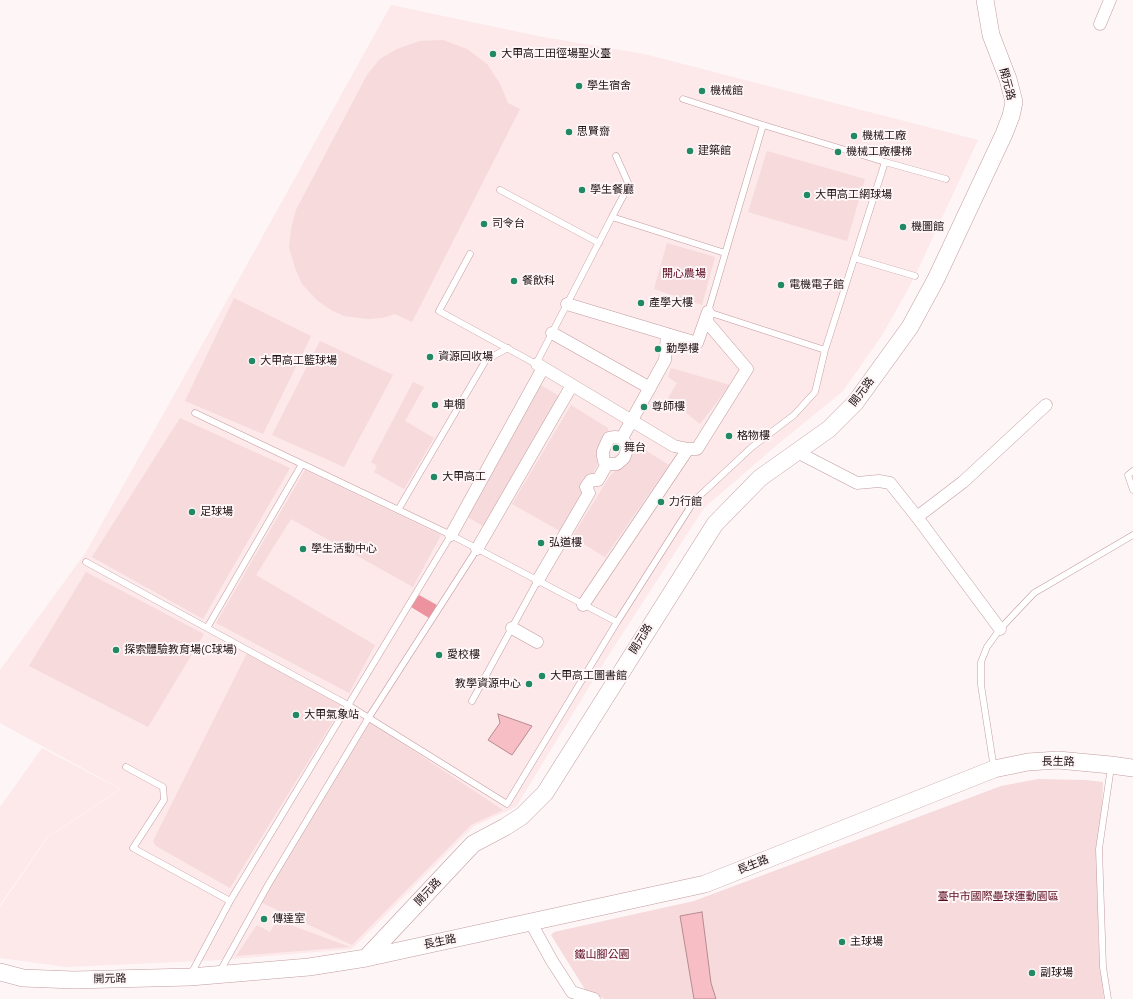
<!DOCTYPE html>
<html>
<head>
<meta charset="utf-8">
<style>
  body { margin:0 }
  canvas { display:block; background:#fef5f6 }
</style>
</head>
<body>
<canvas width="1133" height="999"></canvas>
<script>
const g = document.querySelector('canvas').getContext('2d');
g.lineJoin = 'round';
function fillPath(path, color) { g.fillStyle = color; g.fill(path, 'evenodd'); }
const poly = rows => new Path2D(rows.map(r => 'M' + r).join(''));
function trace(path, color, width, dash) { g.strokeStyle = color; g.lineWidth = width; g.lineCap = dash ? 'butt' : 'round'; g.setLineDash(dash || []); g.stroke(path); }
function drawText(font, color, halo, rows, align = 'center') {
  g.font = font + ' "IBM Plex Sans","Noto Sans TC",sans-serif'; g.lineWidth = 4; g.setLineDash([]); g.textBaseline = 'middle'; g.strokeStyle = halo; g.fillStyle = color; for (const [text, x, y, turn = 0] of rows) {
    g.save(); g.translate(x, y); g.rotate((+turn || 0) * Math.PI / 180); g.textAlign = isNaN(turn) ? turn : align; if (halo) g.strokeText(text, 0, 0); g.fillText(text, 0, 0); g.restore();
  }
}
const built = poly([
  [391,5,543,37,644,54,978,140,914,278,883,334,843,391,777,445,704,508,608,656,516,807,474,826,352,949,221,960,66,967,0,958,0,907,48,837,121,789,0,723,0,670,86,552,239,279],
  [42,748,120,789,47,837,0,905,0,807]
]);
const green = poly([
  [443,40,467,49,487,64,500,84,508,103,520,109,412,322,395,314,382,318,367,319,344,316,331,310,318,301,302,284,295,268,289,247,291,229,296,210,367,75,380,59,397,49,420,41],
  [767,151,865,179,847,241,748,212],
  [667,243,715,257,702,305,654,289],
  [234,298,311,336,263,434,185,401],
  [320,341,393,375,344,467,272,435],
  [671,368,730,385,700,424,668,398,677,383,668,377],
  [413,382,424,387,405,421,434,438,404,489,374,472,377,466,371,462],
  [537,383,561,397,488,529,464,515],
  [571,405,608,428,608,431,607,434,599,444,597,457,598,464,560,531,512,504],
  [180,418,290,468,203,619,92,557],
  [635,444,669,465,605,557,572,537,610,476,615,471,626,465,629,462,631,458,632,453,631,451],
  [305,470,441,535,413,587,291,519,256,575,375,645,349,693,216,623],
  [86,572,204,634,148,727,29,666],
  [247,653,343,705,230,888,156,846,153,841],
  [370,722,503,810,471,825,352,945,260,902],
  [1038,779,1085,780,1103,782,1098,937,1104,999,605,999,586,991,551,935,554,932,694,901,1001,786],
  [277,920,350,947,236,956,257,925,270,932]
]);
const forest = poly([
  [419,595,437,605,429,618,411,607]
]);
const water = poly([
  [498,714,532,726,512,755,488,740,500,723,498,714],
  [702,912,711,983,716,999,694,999,680,916,702,912]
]);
const lane = poly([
  [763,125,708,312,825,350],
  [885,162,946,179],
  [500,190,599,243],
  [612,217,629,185,616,156],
  [470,254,439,311,536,364,612,217,725,253],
  [854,258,915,276],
  [195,413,451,535,617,622,694,501,752,447,794,415,815,392,825,350,885,162,763,125,683,99],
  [302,464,207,628,348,705,507,804,617,622],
  [1133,471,1128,475,1133,490],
  [398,510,486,360,508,348],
  [86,562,207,628],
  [472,701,538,580],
  [126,767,163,787,164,800,133,848,230,901],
  [994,769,981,685,981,662,987,647,1000,629,1034,593,1133,535],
  [219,973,268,885,369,717,477,549],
  [191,974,230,901,451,535],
  [1108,999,1103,967,1099,849,1111,767]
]);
const street = poly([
  [1100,24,1110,0],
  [552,333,650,388],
  [537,364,572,385],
  [797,452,857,483,879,481,890,483,917,517,1000,629],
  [607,464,604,461,603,456,603,451,607,442,609,438,615,437,622,438],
  [917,517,963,482,1046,405],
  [451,535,543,368],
  [477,549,572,385,674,446,688,449,697,449,747,369,707,322,708,312,697,343,567,304],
  [538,580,589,493,586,487,591,480,598,480,607,464,617,464,624,458,628,447,622,438,665,360,667,334],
  [583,605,688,449],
  [512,628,537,642],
  [531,923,552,961,572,992,594,999]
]);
const secondary = poly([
  [366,958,473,844,505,827,522,816,545,793,715,524,760,478,829,429,855,403,910,327,936,279,1004,134,1011,116,1014,102,1008,79,991,35,985,0],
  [0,972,23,978,74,980,190,977,309,967,366,958,705,884,994,769,1028,762,1058,760,1111,765,1133,768]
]);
const markers = [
  [493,54,4,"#228965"],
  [579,86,4,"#228965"],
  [702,91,4,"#228965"],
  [569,132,4,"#228965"],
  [854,136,4,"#228965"],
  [690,151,4,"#228965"],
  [838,152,4,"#228965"],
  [582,190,4,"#228965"],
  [807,195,4,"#228965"],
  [484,224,4,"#228965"],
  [903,227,4,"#228965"],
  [514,281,4,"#228965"],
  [781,285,4,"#228965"],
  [641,303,4,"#228965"],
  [658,349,4,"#228965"],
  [430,357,4,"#228965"],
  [252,361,4,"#228965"],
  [435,405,4,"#228965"],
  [644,407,4,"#228965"],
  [729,436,4,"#228965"],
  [616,448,4,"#228965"],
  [434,477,4,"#228965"],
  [661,502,4,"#228965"],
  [192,512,4,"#228965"],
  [541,543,4,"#228965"],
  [303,549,4,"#228965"],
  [116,650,4,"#228965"],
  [439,655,4,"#228965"],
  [542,676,4,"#228965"],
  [529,684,4,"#228965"],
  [296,715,4,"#228965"],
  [264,919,4,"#228965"],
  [842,942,4,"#228965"],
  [1032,973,4,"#228965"]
];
const poiNames = [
  ["大甲高工田徑場聖火臺",501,54],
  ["學生宿舍",587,86],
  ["機械館",710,91],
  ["思賢齋",577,132],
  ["機械工廠",862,136],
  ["建築館",698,151],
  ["機械工廠樓梯",846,152],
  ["學生餐廳",590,190],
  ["大甲高工網球場",815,195],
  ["司令台",492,224],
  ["機圖館",911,227],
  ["餐飲科",522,281],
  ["電機電子館",789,285],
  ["產學大樓",649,303],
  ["勤學樓",666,349],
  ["資源回收場",438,357],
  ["大甲高工籃球場",260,361],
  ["車棚",443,405],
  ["尊師樓",652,407],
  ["格物樓",737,436],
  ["舞台",624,448],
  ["大甲高工",442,477],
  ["力行館",669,502],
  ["足球場",200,512],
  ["弘道樓",549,543],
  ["學生活動中心",311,549],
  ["探索體驗教育場(C球場)",124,650],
  ["愛校樓",447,655],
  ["大甲高工圖書館",550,676],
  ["教學資源中心",521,684,"right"],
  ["大甲氣象站",304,715],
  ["傳達室",272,919],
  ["主球場",850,942],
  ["副球場",1040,973]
];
const streetNames = [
  ["開元路",1007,84,75],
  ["開元路",862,392,-53],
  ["開元路",641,639,-58],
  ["長生路",1058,762,1],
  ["長生路",753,865,-22],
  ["開元路",428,892,-47],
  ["長生路",440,942,-12],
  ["開元路",110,979,-1]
];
const parkNames = [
  ["開心農場",684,274],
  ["臺中市國際壘球運動園區",998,897],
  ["鐵山腳公園",602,955]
];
fillPath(built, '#fde8ea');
fillPath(green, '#f6dadc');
fillPath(forest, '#ed939f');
fillPath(water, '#f7bfc5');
trace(water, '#b78b90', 1);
trace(lane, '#c39ca0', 7);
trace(street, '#c39ca0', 13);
trace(secondary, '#c39ca0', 18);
trace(lane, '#fff', 6);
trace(street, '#fff', 12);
trace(secondary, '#fff', 17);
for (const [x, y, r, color] of markers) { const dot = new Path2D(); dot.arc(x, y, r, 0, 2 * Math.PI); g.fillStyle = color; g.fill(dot); trace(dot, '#fef5f6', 1.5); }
drawText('11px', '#211315', '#fef5f6', poiNames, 'left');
drawText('11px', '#211315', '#fef5f6', streetNames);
drawText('11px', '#5c0c22', '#fef5f6', parkNames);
</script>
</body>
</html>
